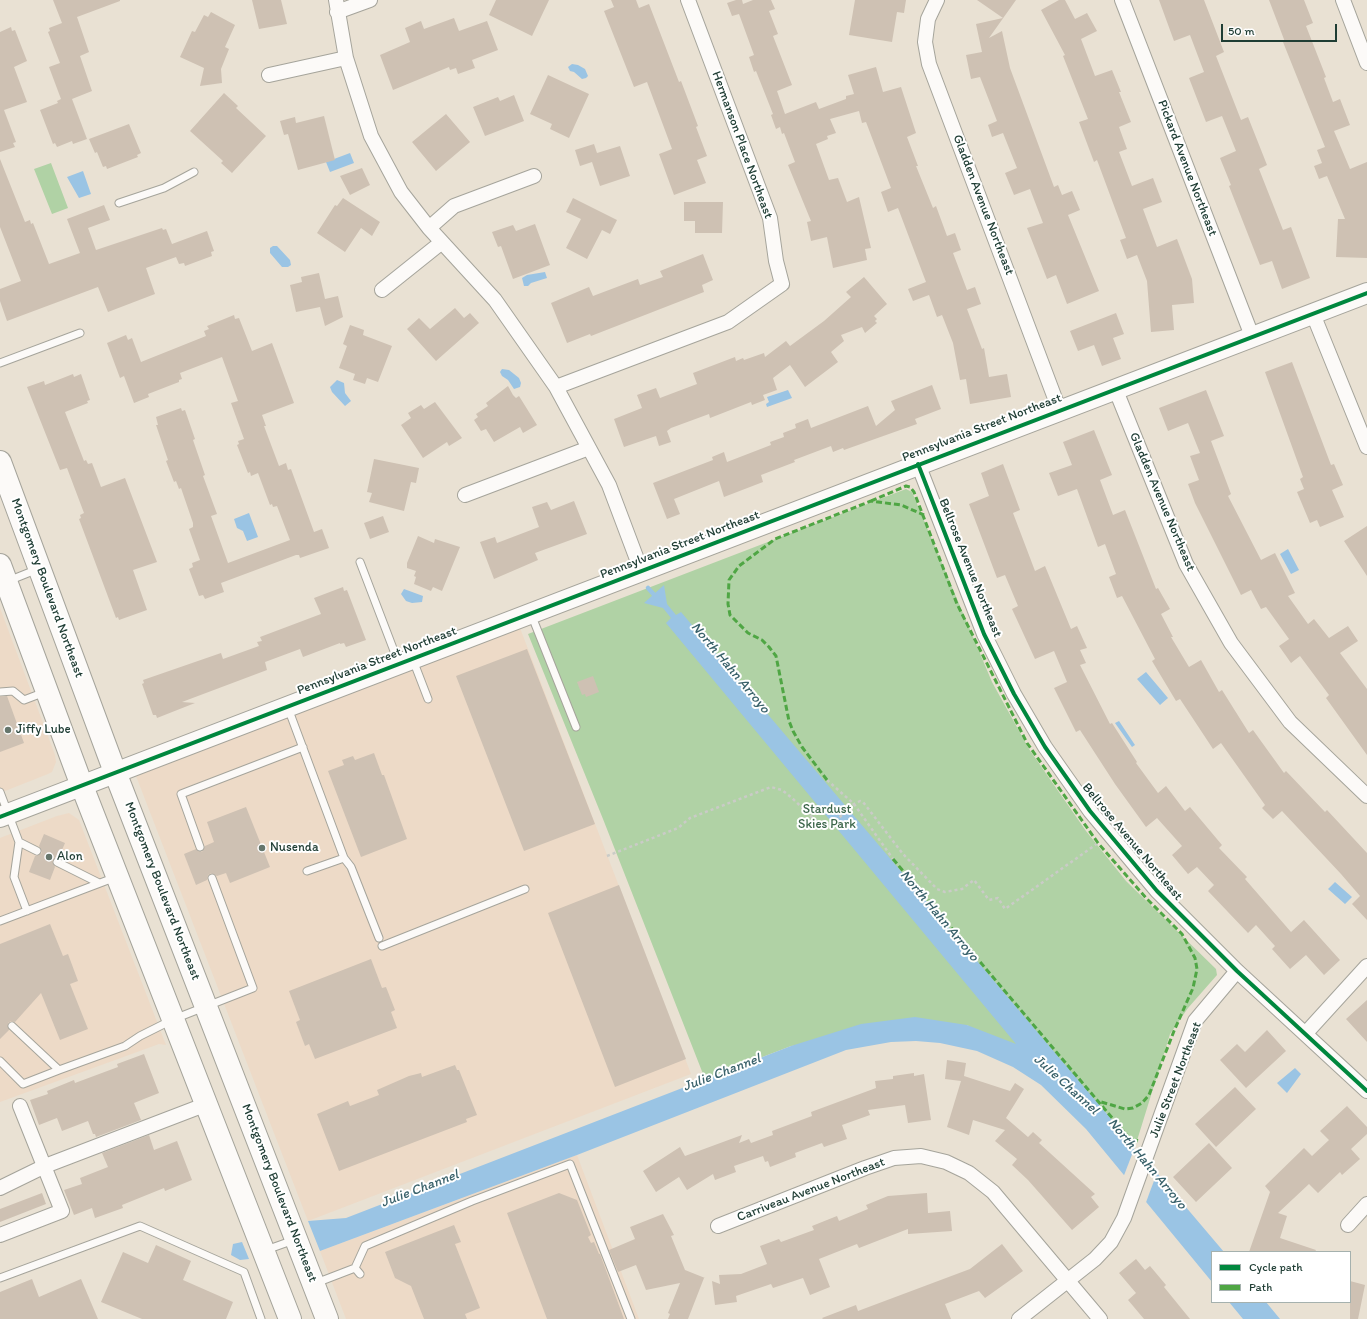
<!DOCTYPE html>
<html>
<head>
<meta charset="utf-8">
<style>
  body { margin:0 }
  #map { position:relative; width:1367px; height:1319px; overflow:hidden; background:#e9e1d3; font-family:Itim,sans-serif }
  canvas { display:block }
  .legend { position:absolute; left:1211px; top:1251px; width:140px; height:52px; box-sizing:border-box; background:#fff; border:1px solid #a5b1ae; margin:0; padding:5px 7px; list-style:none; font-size:12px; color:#1f3d34 }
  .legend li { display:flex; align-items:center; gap:8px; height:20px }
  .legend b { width:20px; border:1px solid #a5b1ae }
  .scale { position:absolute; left:1221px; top:24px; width:116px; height:18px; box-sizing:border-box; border:2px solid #1f3d34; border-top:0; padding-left:5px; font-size:12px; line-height:14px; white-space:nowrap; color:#1f3d34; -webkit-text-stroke:3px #fff; paint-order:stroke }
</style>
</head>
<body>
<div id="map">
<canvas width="1367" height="1319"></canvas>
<ul class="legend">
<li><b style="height:5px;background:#00873e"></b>Cycle path</li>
<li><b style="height:5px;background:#4fa644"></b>Path</li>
</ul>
<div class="scale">50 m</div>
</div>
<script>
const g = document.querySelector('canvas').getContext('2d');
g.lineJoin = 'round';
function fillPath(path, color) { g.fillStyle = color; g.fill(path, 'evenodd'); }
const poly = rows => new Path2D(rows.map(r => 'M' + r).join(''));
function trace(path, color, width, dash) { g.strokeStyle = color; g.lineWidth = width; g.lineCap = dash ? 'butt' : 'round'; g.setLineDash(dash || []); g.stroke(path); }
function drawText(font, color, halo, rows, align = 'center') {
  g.font = font + ' Itim,sans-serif'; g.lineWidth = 4; g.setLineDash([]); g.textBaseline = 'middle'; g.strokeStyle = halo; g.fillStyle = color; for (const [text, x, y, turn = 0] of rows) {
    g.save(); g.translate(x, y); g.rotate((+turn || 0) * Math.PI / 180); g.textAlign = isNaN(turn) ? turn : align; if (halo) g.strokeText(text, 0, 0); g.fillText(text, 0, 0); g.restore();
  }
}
const built = poly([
  [0,608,55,755,56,762,52,772,48,774,0,793],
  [520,628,691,1074,308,1221,136,776],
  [69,813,79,820,166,1045,159,1044,0,1102,0,838,57,816],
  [577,1155,639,1319,346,1319,320,1251]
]);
const green = poly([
  [51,163,68,208,52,214,34,169],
  [906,489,912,492,992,682,1029,749,1086,831,1126,881,1216,969,1217,975,1188,1008,1170,1034,1135,1147,1106,1113,967,1025,791,1046,705,1079,603,819,528,634]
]);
const water = poly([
  [572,64,578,65,585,69,588,76,586,78,582,79,574,72,570,71,568,67],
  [350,153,354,163,330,172,326,162],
  [83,171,91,194,79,198,67,177],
  [273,246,277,246,290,260,291,265,288,267,282,267,270,253,270,248],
  [545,272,547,278,531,283,528,286,524,286,522,278,527,275],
  [502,369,509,370,519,378,521,383,520,387,514,389,508,380,502,376,500,372],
  [337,380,344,383,345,393,351,401,345,406,332,392,330,387],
  [788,390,792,398,767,407,766,404,769,402,767,397],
  [249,513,258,537,247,541,243,531,237,528,234,519],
  [1288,549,1299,570,1291,574,1280,554],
  [664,585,667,604,676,615,681,612,1224,1252,1212,1252,1212,1282,1086,1129,1041,1085,1013,1067,977,1051,940,1043,916,1041,891,1042,846,1050,577,1155,320,1251,308,1221,346,1218,791,1046,861,1024,915,1017,967,1025,1016,1044,666,623,671,618,663,608,644,603],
  [404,589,423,596,422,602,412,603,406,601,401,594],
  [1146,672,1168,698,1160,705,1137,679],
  [1119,721,1135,745,1132,747,1115,723],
  [1335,882,1352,897,1345,904,1328,889],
  [1295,1068,1301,1074,1287,1093,1277,1083],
  [242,1242,249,1259,240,1260,231,1255,233,1244],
  [1229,1302,1266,1302,1280,1319,1243,1319]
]);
const pier = poly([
  [1136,1144,1158,1170,1145,1205,1123,1178]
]);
const stream = poly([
  [648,588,658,599]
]);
const building = poly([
  [53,0,120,0,120,1,77,17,89,52,80,56,92,91,72,99,87,139,73,144,72,141,57,147,55,143,53,144,40,110,58,103,57,101,61,99,49,67,60,63,48,32,50,31,49,28,62,23],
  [252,0,281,0,287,24,259,29],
  [496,0,549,0,532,36,489,15],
  [611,0,636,0,639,8,649,4,679,82,681,81,698,126,696,127,707,156,697,160,706,183,674,195,659,154,672,149,647,82,634,87,604,11,614,7],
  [736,0,742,0,743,4,753,0,771,0,775,9,769,11,778,34,773,36,792,85,777,91,785,114,816,102,819,109,846,99,846,96,854,94,848,75,876,67,883,92,901,87,916,133,907,137,918,166,916,166,933,208,936,206,947,236,955,233,961,250,953,253,967,290,975,287,981,304,967,309,982,349,984,348,989,377,1007,374,1011,397,970,404,966,379,960,380,953,343,942,315,937,317,929,295,913,301,908,289,926,282,898,208,888,212,881,192,891,188,866,122,862,123,859,111,830,119,836,133,827,136,828,139,816,144,829,180,838,178,847,202,859,197,871,248,865,249,867,260,833,268,827,237,811,241,807,222,811,221,788,165,795,162,784,133,782,134,780,127,776,129,771,115,773,114,756,71,754,72,749,57,754,55,739,14,732,16,727,3],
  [855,0,906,0,904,13,897,12,892,42,849,35],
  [977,0,1016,0,989,38,1002,31,1010,68,1054,187,1058,185,1062,195,1072,191,1080,210,1068,215,1099,291,1067,304,1056,275,1047,279,1027,228,1043,223,1030,189,1014,195,1005,173,1017,168,1003,133,992,137,988,125,997,121,980,77,971,79,966,55,982,52,976,24,1003,18],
  [1059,0,1065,0,1075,19,1087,13,1097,31,1081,39,1095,76,1112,70,1121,92,1119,92,1131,122,1119,127,1127,149,1119,152,1132,186,1153,178,1162,202,1143,209,1157,247,1177,239,1192,279,1194,303,1172,305,1174,330,1151,332,1147,281,1137,255,1127,259,1120,240,1126,238,1097,160,1094,162,1079,122,1088,119,1063,56,1065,55,1041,10],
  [1159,0,1204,0,1224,52,1216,56,1241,120,1248,117,1267,165,1259,169,1283,230,1291,227,1310,278,1282,289,1272,261,1260,265,1229,186,1231,185,1220,158,1236,151,1222,116,1206,122,1189,78,1204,72,1190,35,1174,41],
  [1269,0,1304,0,1313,23,1306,26,1326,77,1324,78,1333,102,1340,99,1350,125,1334,131,1350,169,1367,162,1367,258,1336,257,1338,219,1345,219,1327,176,1319,179,1314,166,1322,163,1317,150,1325,147,1283,42,1285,42],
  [211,12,235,25,225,47,229,49,221,69,222,83,200,86,204,68,180,57,192,31,195,32,204,15,208,17],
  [454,18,459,31,487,21,498,50,472,60,475,68,458,74,456,68,450,70,449,67,393,90,380,55,410,42,405,28,421,21,424,29],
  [11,27,12,31,15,30,27,61,14,67,27,102,4,110,16,142,13,143,15,147,0,152,0,32],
  [548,75,589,94,569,138,550,129,552,124,530,114],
  [224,93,238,106,236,108,266,136,232,173,221,163,223,161,190,131],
  [514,95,524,121,485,136,473,107,498,97,500,101],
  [446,114,470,142,436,171,412,142],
  [324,116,335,160,298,170,288,134,284,135,280,121,295,117,296,123],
  [129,124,141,153,137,155,138,157,107,169,106,166,103,167,97,152,95,153,89,139],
  [594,144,597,153,620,146,630,176,600,186,592,162,580,166,575,150],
  [0,159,25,222,30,220,31,224,33,223,49,264,80,253,67,219,104,205,110,220,88,228,96,250,162,228,163,230,166,229,172,244,207,231,214,251,211,252,212,256,185,266,184,263,179,264,176,257,146,268,155,294,108,312,98,287,7,321,0,301,0,289,21,281,0,227],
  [362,168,370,185,350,195,340,176],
  [343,198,380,222,372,236,361,228,345,252,317,233,335,205,337,206],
  [573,198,617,220,610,234,602,230,587,259,566,248,581,219,566,212],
  [684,202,723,202,722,233,695,233,695,221,684,221],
  [535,224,550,265,513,279,501,246,498,247,492,232,513,225,516,231],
  [703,254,713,280,702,285,704,292,591,336,590,334,567,343,551,303,589,287,593,296,638,279,640,285,663,277,660,271],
  [319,273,325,299,338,296,343,317,325,326,320,307,296,312,290,285,302,282,301,277],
  [864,277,887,304,874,316,877,319,875,321,877,323,865,333,862,327,841,335,844,341,831,352,838,362,805,387,790,365,773,378,777,390,763,395,765,400,752,405,751,402,710,418,709,414,671,428,667,431,671,442,659,446,656,436,624,447,614,419,642,408,637,395,656,388,660,398,697,384,693,373,735,357,736,361,743,358,744,360,764,353,765,357,786,341,790,346,824,321,851,297,846,292],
  [455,308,464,318,470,313,479,323,436,361,407,329,419,318,430,329],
  [1116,313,1124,334,1113,338,1121,359,1102,366,1094,345,1078,351,1070,331],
  [234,315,235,319,239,318,252,351,272,343,294,403,262,415,266,426,264,426,279,466,286,463,288,470,291,469,314,532,322,529,329,548,300,558,299,555,296,555,221,583,224,592,205,599,203,595,199,596,189,569,193,567,192,563,200,560,189,529,193,527,193,523,181,488,179,489,176,481,174,482,166,461,168,460,156,425,158,425,156,417,181,408,182,411,185,410,195,439,193,440,194,443,205,475,203,476,217,514,211,516,228,563,290,540,277,506,273,507,272,504,270,505,258,473,251,476,250,472,248,473,237,445,239,444,238,441,244,439,231,403,238,401,222,357,180,373,182,379,179,380,179,382,148,394,149,397,134,403,124,376,120,378,107,343,126,335,128,340,132,338,141,362,206,336,204,331,209,329,207,326],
  [350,325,364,330,363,335,392,346,378,382,367,378,365,384,353,380,355,374,339,368,347,346,343,344],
  [1292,362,1331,465,1334,464,1343,485,1332,490,1344,517,1320,527,1317,520,1310,523,1297,492,1304,489,1300,479,1303,477,1265,372],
  [73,374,74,377,81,374,90,400,87,401,88,403,65,412,84,461,86,460,88,464,92,463,101,487,125,478,157,562,133,570,147,610,119,620,118,617,116,618,79,519,81,518,80,515,84,513,67,468,60,470,27,387,44,381,45,385],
  [932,385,941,409,915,419,917,424,844,450,843,448,833,452,831,446,794,460,795,462,761,475,763,482,724,497,719,481,674,499,680,514,667,519,653,483,713,460,712,457,724,452,727,462,771,445,770,442,784,437,783,433,796,428,795,424,808,419,811,428,868,406,876,426,895,410,891,401],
  [508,386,513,395,516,398,519,396,537,425,523,433,520,427,494,442,486,429,481,431,474,420,478,417,476,414,488,406,486,403],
  [1206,390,1224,436,1211,441,1231,494,1228,496,1261,560,1275,553,1295,593,1288,596,1308,624,1314,619,1329,638,1348,626,1358,641,1340,653,1367,689,1367,755,1326,698,1329,695,1300,656,1291,663,1279,646,1289,639,1266,607,1261,609,1251,590,1241,595,1195,503,1188,484,1199,480,1190,456,1200,453,1188,423,1168,431,1159,408],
  [435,402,462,438,449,446,447,442,423,458,401,425,411,418,408,413,421,405,424,409],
  [1094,430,1112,475,1100,480,1113,515,1125,510,1156,589,1158,588,1170,609,1161,614,1173,637,1171,637,1189,667,1201,660,1219,692,1222,690,1249,733,1253,730,1284,773,1286,771,1325,812,1327,810,1367,853,1367,920,1352,904,1360,896,1341,874,1282,811,1273,819,1262,808,1265,805,1221,743,1213,749,1180,699,1176,701,1152,661,1155,659,1122,596,1117,598,1109,577,1116,574,1105,544,1098,547,1077,489,1058,496,1049,473,1072,465,1063,442],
  [374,459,419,468,416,483,411,482,404,511,369,502,372,493,367,492],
  [1003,464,1020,510,1013,513,1035,571,1045,566,1071,629,1077,626,1087,648,1080,650,1086,663,1080,665,1110,724,1112,723,1137,762,1136,763,1158,793,1166,786,1185,811,1190,807,1222,845,1219,848,1247,877,1245,879,1291,932,1304,920,1340,960,1324,975,1306,955,1290,969,1272,949,1275,946,1256,925,1248,933,1208,891,1214,885,1197,867,1188,874,1172,855,1182,846,1157,818,1146,827,1115,784,1080,730,1076,732,1054,688,1067,682,1054,651,1035,659,1012,609,1018,606,1005,575,997,578,969,504,989,496,981,473],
  [574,501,587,534,535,553,538,560,494,579,480,542,495,537,497,543,539,527,532,507,547,502,551,510],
  [383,516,389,532,370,539,364,523],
  [1367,526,1367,576,1344,541],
  [418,536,434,543,435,539,460,547,442,591,433,587,431,591,414,584,416,577,414,576,416,571,407,568,407,563],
  [343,587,344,591,347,590,366,640,346,647,344,643,340,644,340,643,303,657,300,649,265,662,267,670,182,702,195,703,157,718,156,715,153,715,142,684,144,683,143,680,221,653,223,659,259,646,257,642,262,641,260,637,321,614,314,598],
  [527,649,595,824,524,851,456,676],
  [593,676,599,692,586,697,585,694,582,695,577,682],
  [7,696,24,743,0,752,0,697],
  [374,753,382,775,384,775,407,839,361,857,328,771,344,765,342,760,353,756,355,760],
  [246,807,270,867,230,883,226,873,217,876,211,873,208,875,207,880,196,885,184,854,196,849,202,852,205,846,214,842,207,822],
  [44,834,65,843,59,857,55,858,52,860,53,864,55,867,50,880,29,872,35,856,39,855,42,853,41,849,39,846],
  [619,885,686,1059,615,1087,548,913],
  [50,924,63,956,68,954,78,981,70,984,88,1029,60,1040,41,993,15,1022,11,1021,8,1023,9,1030,0,1039,0,944],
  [371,959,382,988,386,987,395,1010,391,1012,397,1028,315,1059,309,1044,305,1046,296,1022,300,1020,289,991],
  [1367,1000,1367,1042,1346,1019],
  [1267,1030,1286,1051,1246,1088,1220,1060,1237,1044,1245,1052],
  [144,1054,159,1093,134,1103,141,1120,96,1137,95,1134,93,1134,88,1121,62,1131,57,1118,39,1125,30,1100,48,1094,47,1091,74,1080,75,1083,118,1067,117,1064],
  [947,1060,966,1063,964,1076,1010,1091,1015,1083,1024,1089,1006,1118,1028,1137,1033,1132,1042,1140,1039,1143,1095,1194,1091,1197,1099,1207,1072,1230,1028,1180,1012,1165,1017,1159,995,1141,1005,1130,973,1120,969,1135,947,1127,961,1081,945,1079],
  [455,1065,457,1070,459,1070,477,1115,466,1119,467,1122,339,1171,317,1114,348,1101,350,1106,379,1095,377,1090,409,1076,421,1073,422,1077],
  [914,1073,914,1076,924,1074,931,1120,908,1123,905,1105,868,1110,870,1115,842,1125,847,1139,824,1147,822,1143,795,1153,796,1157,770,1167,768,1161,765,1162,763,1156,734,1166,736,1172,715,1180,713,1174,687,1190,679,1177,656,1192,643,1171,680,1147,685,1156,742,1135,739,1143,749,1139,751,1143,773,1135,772,1131,812,1116,811,1112,876,1088,875,1081,893,1079,893,1076],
  [1235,1087,1256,1109,1216,1147,1195,1124],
  [1347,1106,1367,1127,1367,1134,1351,1149,1360,1159,1342,1175,1340,1172,1318,1193,1309,1184,1278,1213,1287,1216,1280,1238,1316,1250,1315,1252,1249,1252,1270,1192,1265,1186,1304,1148,1312,1156,1329,1140,1320,1131],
  [149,1135,154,1150,177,1141,192,1180,165,1191,164,1188,122,1205,123,1208,95,1218,92,1208,74,1215,64,1190,82,1184,80,1178,108,1167,102,1153],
  [1209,1143,1232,1168,1196,1202,1173,1177],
  [42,1193,46,1204,0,1222,0,1209],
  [559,1193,577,1200,591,1235,588,1237,591,1243,594,1242,599,1254,600,1254,624,1319,547,1319,507,1213],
  [927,1193,928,1213,950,1211,952,1231,908,1234,908,1229,859,1248,857,1244,819,1259,830,1287,810,1295,803,1278,773,1288,771,1284,736,1296,737,1302,715,1305,712,1281,720,1284,719,1275,741,1274,767,1264,760,1246,779,1239,781,1242,814,1230,812,1226,837,1216,839,1221,868,1209,866,1205,888,1196],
  [663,1214,674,1235,671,1236,685,1270,705,1278,704,1278,688,1319,668,1319,670,1314,668,1313,680,1283,646,1290,636,1265,618,1272,609,1250,635,1239,630,1227],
  [454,1225,461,1242,455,1244,480,1308,465,1314,467,1319,424,1319,411,1286,395,1278,385,1252],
  [1002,1244,1023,1271,985,1298,979,1291,945,1304,951,1319,823,1319,822,1318,856,1305,858,1311,970,1269],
  [156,1245,191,1261,183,1280,233,1302,226,1319,142,1319,101,1302,123,1252,148,1263],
  [1136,1259,1145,1270,1150,1266,1166,1285,1164,1287,1190,1319,1144,1319,1128,1300,1136,1293,1119,1273],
  [32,1279,39,1297,81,1279,98,1319,0,1319,0,1292],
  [1350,1281,1365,1285,1358,1319,1350,1319]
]);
const path = poly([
  [827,780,854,804,893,859],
  [607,856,678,828,690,818,771,787,782,790,792,798,816,821,830,826,854,804,860,801,863,802,903,854,937,889,945,892,962,889,974,880,989,900,998,898,1005,909,1098,843]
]);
const lane = poly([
  [119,203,164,188,194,172],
  [0,363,80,333],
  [360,562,399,664],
  [8,581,38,569],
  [531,614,576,727],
  [413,660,428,699],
  [0,692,13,691,24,700,45,692],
  [288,708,344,858,351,867,379,938],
  [0,792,19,842,37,851],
  [19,842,14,877,27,911],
  [200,847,181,794,303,747],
  [57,862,99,883],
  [307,871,344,858],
  [0,921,116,877],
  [382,946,525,889],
  [12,1026,59,1070,125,1046,140,1036,174,1019,253,988,212,878],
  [0,1061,23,1084,59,1070],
  [266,1250,294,1240],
  [355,1268,365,1246,472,1201,570,1164,631,1319],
  [0,1278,140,1226,244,1272,261,1319],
  [316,1283,355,1268,360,1274]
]);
const street = poly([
  [336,0,346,58,371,136,401,192,429,228,495,300,556,387,609,485,641,570],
  [937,0,928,19,925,42,929,64,1059,409],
  [1122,0,1252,336],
  [1343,0,1367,63],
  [337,12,370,0],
  [269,75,346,58],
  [429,228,454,206,534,176],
  [382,290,442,242],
  [1313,314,1367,447],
  [556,387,728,322,782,284,776,261,770,218,688,0],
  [1115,388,1186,564,1231,643,1290,722,1367,796],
  [918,464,984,634,1014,694,1045,747,1090,811,1157,891,1237,971,1367,1091],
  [465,495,589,448],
  [1306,1033,1367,966],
  [0,1188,45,1166,207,1104],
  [1348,1225,1367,1204],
  [718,1226,865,1168,894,1158,921,1156,946,1162,969,1173,993,1192,1100,1319],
  [0,1235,62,1211,20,1106],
  [1019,1319,1095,1259,1111,1242,1124,1218,1195,1021,1237,971]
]);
const secondary = poly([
  [0,817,1367,293]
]);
const primary = poly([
  [0,462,115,772,327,1319],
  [0,565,82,786,290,1319]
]);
const quiet = poly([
  [871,501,906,486,910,487,914,492,957,604,1027,743,1098,843,1146,898,1182,934,1195,958,1197,969,1193,988,1174,1031,1149,1095,1142,1103,1133,1108,1125,1109,1098,1101],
  [827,780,802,747,793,731,789,721,776,656,769,647,762,640,748,633,730,615,728,604,729,580,739,566,775,539,871,501,901,505,924,515],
  [893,859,1130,1139,1139,1141]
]);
const cycleway = poly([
  [918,464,984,634,1014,694,1045,747,1090,811,1157,891,1237,971,1367,1091],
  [0,817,1367,293]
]);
const markers = [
  [8,730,4,"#66766c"],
  [262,848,4,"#66766c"],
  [49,857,4,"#66766c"]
];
const streetNames = [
  ["Hermanson Place Northeast",742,145,70],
  ["Pickard Avenue Northeast",1187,168,69],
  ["Gladden Avenue Northeast",983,205,69],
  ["Pennsylvania Street Northeast",982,428,-21],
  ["Gladden Avenue Northeast",1162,502,67],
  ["Pennsylvania Street Northeast",680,545,-21],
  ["Bellrose Avenue Northeast",970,568,68],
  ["Montgomery Boulevard Northeast",47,588,70],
  ["Pennsylvania Street Northeast",377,661,-21],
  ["Bellrose Avenue Northeast",1132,842,50],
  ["Montgomery Boulevard Northeast",162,891,69],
  ["Julie Street Northeast",1176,1080,-69],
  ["Carriveau Avenue Northeast",811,1190,-21],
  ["Montgomery Boulevard Northeast",279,1193,69]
];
const poiNames = [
  ["Jiffy Lube",16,730],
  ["Nusenda",270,848],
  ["Alon",57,857]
];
const parkNames = [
  ["Stardust",827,810],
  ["Skies Park",827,825]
];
const waterNames = [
  ["North Hahn Arroyo",730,668,50],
  ["North Hahn Arroyo",939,916,50],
  ["Julie Channel",722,1073,-21],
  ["Julie Channel",1066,1085,42],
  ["North Hahn Arroyo",1147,1164,50],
  ["Julie Channel",420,1189,-21]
];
fillPath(built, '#eddac7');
fillPath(green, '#b0d2a5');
fillPath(water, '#9ac4e4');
fillPath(pier, '#e9e1d3');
trace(stream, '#9ac4e4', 4.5);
fillPath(building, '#cec1b3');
trace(lane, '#a5a49b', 9);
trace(street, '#a5a49b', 16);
trace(secondary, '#a5a49b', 22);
trace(primary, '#a5a49b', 24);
trace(path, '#cacbc7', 2.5, [3, 3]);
trace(lane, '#fcfaf8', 7);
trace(street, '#fcfaf8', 14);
trace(secondary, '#fcfaf8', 20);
trace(primary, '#fcfaf8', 22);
trace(quiet, '#4fa644', 3, [6, 3]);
trace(cycleway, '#00873e', 4);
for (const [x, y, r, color] of markers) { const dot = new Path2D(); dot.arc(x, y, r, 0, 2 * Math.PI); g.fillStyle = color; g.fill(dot); trace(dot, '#fff', 1.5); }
drawText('13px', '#1f3d34', '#fff', streetNames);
drawText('13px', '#1f3d34', '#fff', poiNames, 'left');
drawText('13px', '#3c664a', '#fff', parkNames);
drawText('italic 14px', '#3a626b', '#fff', waterNames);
</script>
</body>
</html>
